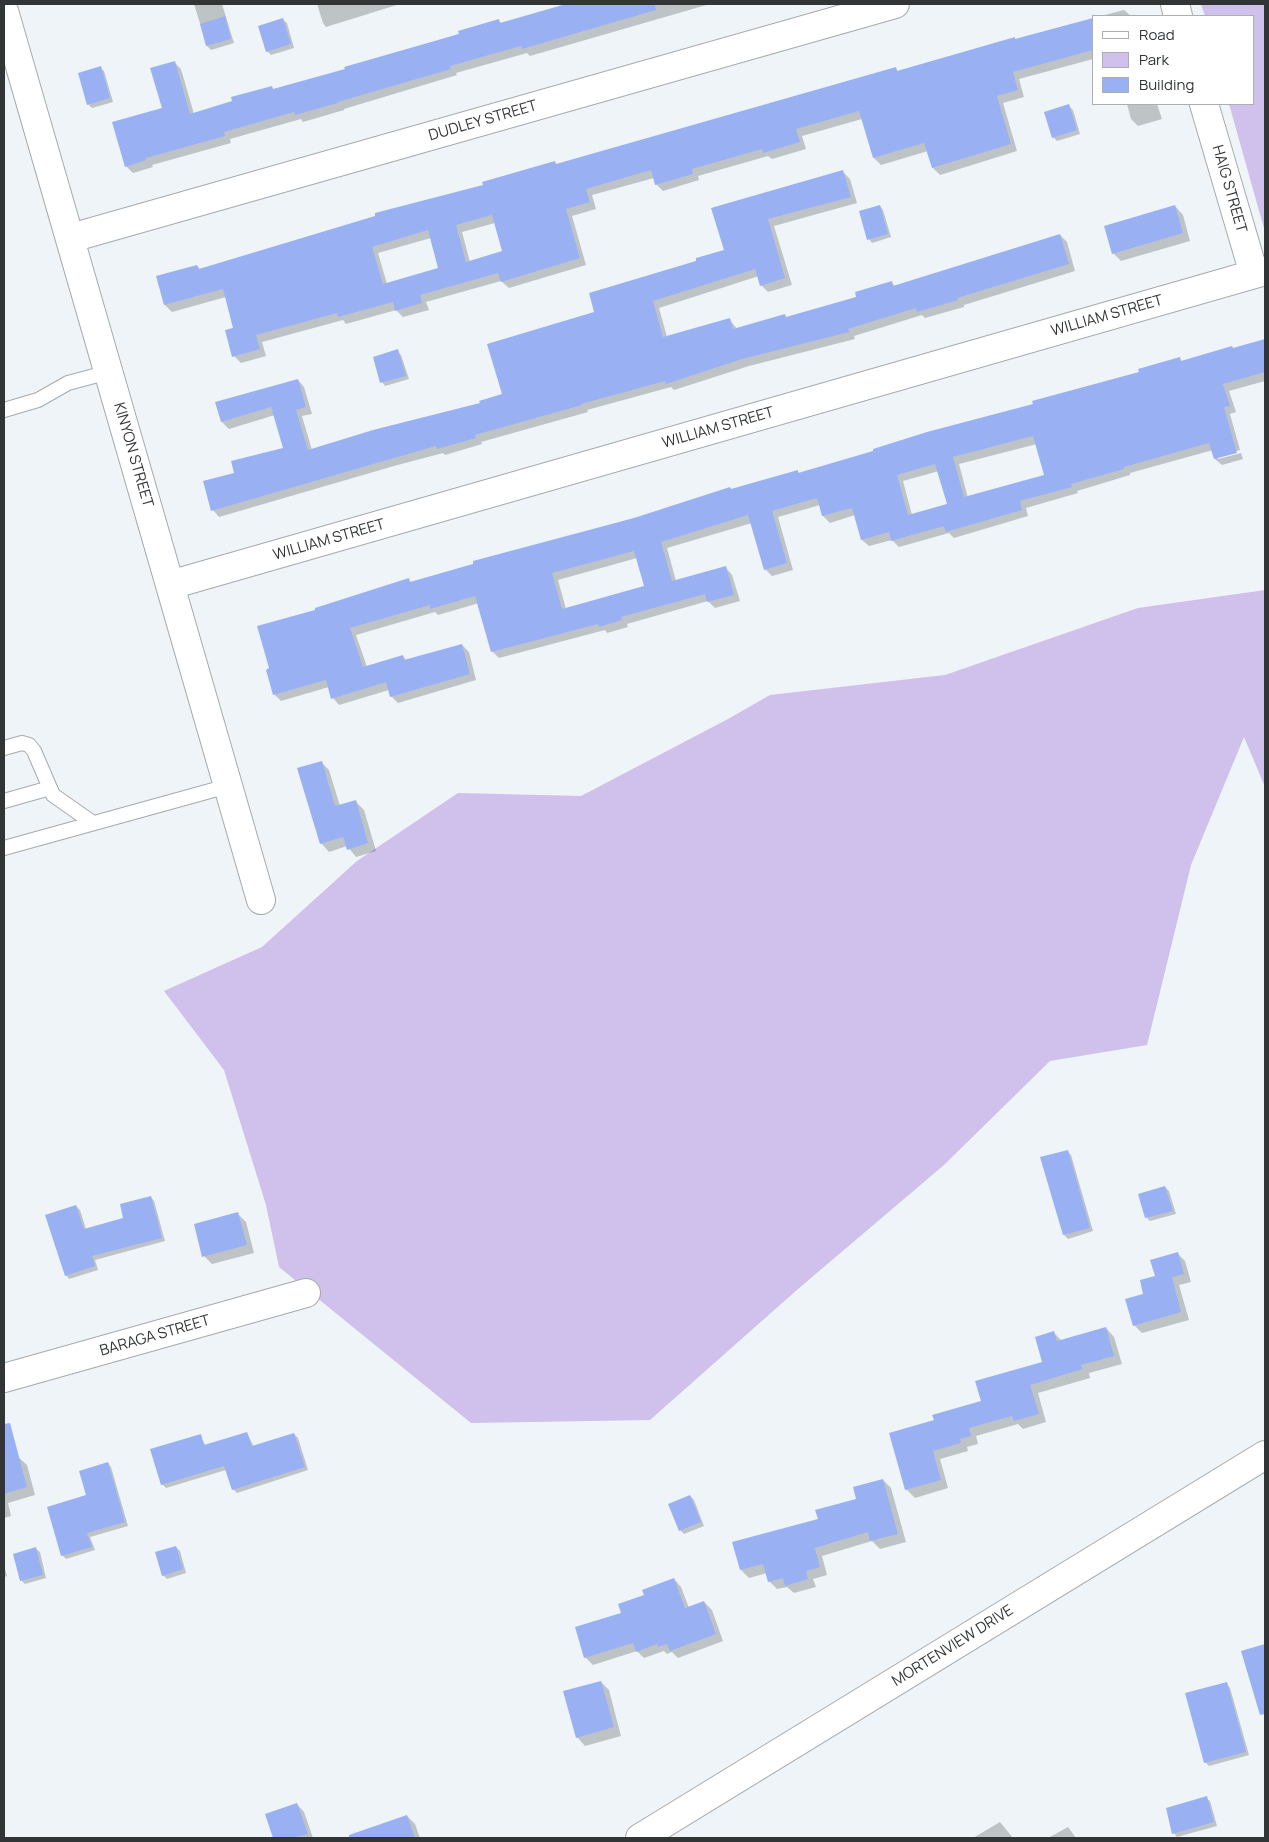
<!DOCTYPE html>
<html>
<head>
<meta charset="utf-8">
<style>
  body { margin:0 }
  #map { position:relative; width:1269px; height:1842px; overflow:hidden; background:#eef4f8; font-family:Manrope,sans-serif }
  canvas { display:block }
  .frame { position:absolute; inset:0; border:5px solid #323536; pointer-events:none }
  .legend { position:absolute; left:1092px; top:15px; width:162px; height:90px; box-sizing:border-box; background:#fff; border:1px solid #adaeaf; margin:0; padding:6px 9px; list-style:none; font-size:15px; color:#323536 }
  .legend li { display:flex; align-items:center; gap:10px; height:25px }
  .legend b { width:25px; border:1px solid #adaeaf }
</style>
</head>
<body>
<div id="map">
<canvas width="1269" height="1842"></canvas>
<div class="frame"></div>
<ul class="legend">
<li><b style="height:6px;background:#fff"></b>Road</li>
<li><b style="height:14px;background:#cfc1eb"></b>Park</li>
<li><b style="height:14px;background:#99b1f3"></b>Building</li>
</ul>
</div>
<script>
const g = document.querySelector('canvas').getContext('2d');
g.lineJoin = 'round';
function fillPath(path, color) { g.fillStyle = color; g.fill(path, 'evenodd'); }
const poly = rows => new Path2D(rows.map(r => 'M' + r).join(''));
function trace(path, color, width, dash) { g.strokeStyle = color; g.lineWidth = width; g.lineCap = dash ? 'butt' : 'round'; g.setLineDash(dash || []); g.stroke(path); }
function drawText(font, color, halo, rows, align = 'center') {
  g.font = font + ' Manrope,sans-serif'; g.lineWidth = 5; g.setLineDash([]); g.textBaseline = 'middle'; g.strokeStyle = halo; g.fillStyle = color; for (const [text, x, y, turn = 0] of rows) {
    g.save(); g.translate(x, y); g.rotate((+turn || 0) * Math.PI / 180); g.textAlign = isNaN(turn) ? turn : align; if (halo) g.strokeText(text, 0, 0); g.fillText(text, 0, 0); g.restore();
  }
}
const green = poly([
  [1201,4,1265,4,1265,232,1229,104,1253,104,1253,16,1205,16],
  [1265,590,1265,787,1244,737,1191,865,1147,1045,1050,1061,944,1165,798,1289,650,1420,471,1423,279,1267,266,1205,224,1070,164,991,262,947,357,861,458,793,581,796,728,719,770,695,945,675,1138,608]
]);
const shadow = poly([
  [194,4,222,4,234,43,211,50,207,46],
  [317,4,400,4,326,27,323,23],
  [572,4,710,4,530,56,527,53,456,73,457,75,344,109,344,110,303,122,301,119,230,139,231,143,152,165,153,167,133,173,126,166,163,109,174,62,181,69,194,114,233,102,271,87,274,90,347,70,499,21,502,24],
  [1124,10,1131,16,1101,16],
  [1093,19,1093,59,1019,79,1024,97,1003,103,1017,151,940,175,933,168,928,151,881,165,874,158,862,119,802,136,806,149,772,159,768,156,698,176,699,180,663,191,656,184,654,178,592,195,596,209,572,216,586,265,509,288,501,281,426,302,429,310,403,317,396,310,346,324,343,320,262,342,266,356,241,363,234,356,235,329,226,297,172,312,165,305,158,277,197,266,200,269,895,68,899,72,1014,38,1016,40],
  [495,223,503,252,470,262,462,232],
  [431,238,440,269,387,284,378,253],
  [283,20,287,23,294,48,271,55,267,51],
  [100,68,104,71,113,102,92,108,88,104],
  [1127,104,1157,104,1162,119,1138,126,1131,119],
  [1069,106,1073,110,1080,134,1057,141,1053,137],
  [843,172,850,179,857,203,774,226,792,285,768,292,761,285,759,276,659,308,667,337,730,320,737,329,785,316,788,318,858,298,892,283,895,286,1060,235,1067,242,1075,271,964,305,964,307,925,318,922,315,854,336,855,339,749,366,674,390,671,387,587,410,588,412,481,442,482,444,445,455,443,453,394,466,219,517,213,510,235,473,285,448,275,415,229,429,222,422,217,403,298,380,304,387,312,414,302,416,312,450,481,404,504,395,596,312,698,261,725,251,713,208],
  [880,206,883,210,891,237,872,243,869,239],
  [1175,206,1183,215,1190,241,1121,261,1113,253],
  [1265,341,1265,381,1229,391,1236,412,1230,414,1240,450,1218,457,1218,459,1241,453,1243,459,1222,465,1215,459,1213,450,1130,473,1130,475,1077,491,1078,493,1026,508,1028,516,954,538,949,533,899,547,892,540,869,546,862,540,855,515,830,523,823,516,820,505,778,517,793,570,772,576,765,569,752,523,667,548,676,581,726,568,732,575,740,601,715,608,708,601,627,624,628,627,607,633,605,630,499,658,492,651,479,603,438,615,435,612,356,635,367,667,403,656,406,660,462,645,469,652,476,680,398,703,391,696,389,690,339,705,333,698,329,687,281,701,274,694,317,611,408,580,412,583,797,471,800,474,1141,373,1180,359,1182,362],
  [1037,444,1046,476,968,498,959,464],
  [939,471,948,504,912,515,903,481],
  [637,558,645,587,566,609,558,580],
  [397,351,401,355,409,379,385,386,382,382],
  [321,762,329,770,340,806,356,802,364,810,376,851,356,857,347,846,329,852,321,843],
  [1067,1151,1071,1155,1093,1231,1068,1239,1064,1235,1042,1158],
  [1165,1187,1169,1191,1176,1214,1150,1221,1147,1218],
  [151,1197,154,1201,165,1241,95,1260,98,1270,69,1279,66,1275,76,1206,80,1210,86,1229,125,1219],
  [238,1214,246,1222,254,1253,212,1264,204,1256],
  [1177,1253,1185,1261,1191,1282,1179,1285,1189,1320,1142,1333,1134,1325,1145,1294,1156,1277],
  [1106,1328,1114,1337,1122,1364,1089,1373,1090,1378,1038,1393,1046,1422,1023,1429,1018,1424,976,1436,978,1444,967,1447,968,1451,940,1459,948,1488,915,1498,906,1489,935,1421,983,1402,1044,1363,1054,1333,1062,1341],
  [247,1433,254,1447,294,1434,298,1438,308,1470,237,1493,233,1489,226,1470,166,1488,162,1484,200,1436,206,1446],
  [18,1457,27,1465,35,1495,8,1503,11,1516,4,1518,4,1461],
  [108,1463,111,1467,128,1526,90,1537,95,1550,66,1559,62,1555,88,1496],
  [883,1480,891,1488,906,1542,880,1549,872,1541,822,1556,827,1575,813,1579,816,1587,794,1593,787,1587,777,1589,769,1581,767,1573,749,1578,741,1570,819,1520,858,1500],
  [690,1496,694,1500,704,1526,684,1534,680,1530],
  [176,1547,180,1551,186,1573,167,1579,163,1575],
  [36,1549,40,1552,46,1578,25,1584,21,1580],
  [4,1565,7,1576,4,1577],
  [674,1579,681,1587,689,1608,704,1602,712,1610,723,1641,678,1658,672,1652,667,1654,664,1651,644,1658,637,1651,593,1665,585,1657,623,1614,645,1596],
  [601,1682,609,1690,621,1736,585,1746,577,1737],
  [1227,1684,1230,1688,1249,1755,1209,1766,1205,1762],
  [1206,1798,1210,1801,1217,1826,1177,1837,1174,1833],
  [297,1804,304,1812,313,1838,275,1838,267,1815],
  [407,1816,415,1824,420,1838,361,1838,359,1833],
  [1000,1822,1013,1838,973,1838],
  [1068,1827,1076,1838,1048,1838]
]);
const building = poly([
  [566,4,655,4,656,10,522,49,521,46,450,66,451,69,338,102,338,103,295,115,294,112,224,132,225,136,146,158,146,160,125,167,112,122,162,108,150,68,175,61,190,114,232,101,231,97,272,86,273,89,345,69,344,67,459,34,458,31,499,19,500,23],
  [225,16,231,39,206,46,200,24],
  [283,18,291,44,266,52,258,26],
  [1093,18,1093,50,1013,72,1018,90,997,96,1011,144,932,168,924,143,873,158,859,111,796,129,800,142,763,153,762,149,692,169,693,174,655,185,651,170,586,189,590,202,566,209,580,258,501,282,498,273,420,295,422,303,395,311,393,302,338,317,337,313,256,335,260,349,232,357,225,330,233,328,223,289,164,305,156,276,197,265,199,269,375,216,375,213,483,185,482,182,555,161,556,164,896,67,897,71,1015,37,1015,39],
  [492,215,502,251,466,262,456,225],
  [428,230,438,268,383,284,372,247],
  [101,66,110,98,87,105,78,73],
  [1069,104,1077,130,1052,138,1044,112],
  [843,170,851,197,768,219,785,278,760,286,755,269,653,301,663,337,730,318,733,329,785,314,786,317,856,297,855,292,892,281,893,286,1060,234,1069,264,957,298,958,300,917,312,916,308,848,329,849,332,742,359,666,384,665,381,581,404,582,405,475,435,476,438,437,449,436,446,387,460,211,511,203,481,234,473,231,461,283,448,271,407,221,422,215,402,298,379,306,407,296,410,308,450,373,430,480,403,479,401,502,394,487,344,594,312,589,293,696,261,696,258,724,250,711,208],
  [880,205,888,234,867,240,859,211],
  [1175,205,1183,233,1112,254,1104,226],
  [1265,339,1265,372,1223,384,1230,406,1224,407,1237,453,1214,459,1209,443,1124,467,1124,469,1071,484,1072,487,1020,501,1022,510,946,532,944,526,891,541,889,532,861,540,852,508,822,516,817,498,772,511,787,563,764,570,748,515,661,542,672,581,726,566,734,595,707,602,705,594,621,617,622,620,599,627,598,624,491,652,475,596,430,609,430,605,350,628,363,667,403,655,404,660,462,644,470,674,390,697,386,682,331,699,326,680,273,695,266,670,269,668,257,626,315,610,315,608,409,578,410,582,473,564,473,561,634,518,730,487,731,489,798,470,798,473,873,451,873,449,927,432,1033,404,1032,401,1139,372,1138,369,1180,357,1181,361,1232,346,1233,348],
  [1033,436,1044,475,964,497,953,457],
  [935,464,947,504,908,515,897,475],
  [634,551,644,586,562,609,552,573],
  [398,349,406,376,380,383,373,357],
  [322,761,335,806,356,800,368,843,347,850,343,837,320,844,297,768],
  [1068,1150,1090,1228,1063,1235,1040,1157],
  [1165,1186,1173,1211,1145,1218,1138,1194],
  [151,1196,162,1238,92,1256,95,1266,65,1276,45,1215,76,1205,84,1229,123,1218,120,1204],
  [238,1212,247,1245,202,1257,194,1224],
  [1178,1252,1184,1274,1172,1277,1181,1312,1133,1326,1125,1299,1143,1294,1140,1280,1155,1276,1150,1260],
  [1106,1327,1114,1356,1081,1365,1083,1369,1030,1385,1039,1414,1014,1421,1012,1416,969,1428,971,1436,960,1439,961,1443,933,1451,941,1480,905,1490,889,1433,934,1420,932,1415,981,1401,975,1381,1042,1362,1035,1337,1054,1331,1057,1341],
  [10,1423,27,1487,4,1494,4,1424],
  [247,1432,252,1446,294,1433,305,1467,232,1490,224,1466,161,1485,150,1449,201,1434,204,1445],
  [108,1462,125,1522,87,1533,92,1547,61,1556,47,1507,86,1495,79,1471],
  [883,1479,898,1534,870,1541,868,1532,815,1548,820,1567,806,1571,808,1579,785,1586,783,1578,768,1582,763,1564,740,1570,732,1542,818,1519,815,1510,856,1499,853,1487],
  [690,1495,701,1522,679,1531,668,1504],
  [176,1546,183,1569,162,1576,155,1552],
  [36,1547,43,1575,20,1581,13,1554],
  [674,1578,685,1608,704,1601,716,1634,670,1651,667,1644,658,1647,657,1644,636,1652,633,1643,584,1658,575,1627,621,1613,618,1604,644,1595,642,1590],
  [1265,1644,1265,1714,1260,1715,1241,1651],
  [601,1681,614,1727,576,1738,563,1691],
  [1227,1682,1246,1752,1204,1763,1185,1693],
  [1207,1796,1214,1822,1172,1834,1166,1808],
  [297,1803,308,1834,293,1838,273,1838,265,1814],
  [407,1815,415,1838,349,1838,349,1835]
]);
const service = poly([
  [4,410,38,400,68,383,109,372],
  [4,748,22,743,29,745,34,751,53,795,93,823],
  [4,801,50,788],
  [4,848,228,786]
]);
const minor = poly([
  [1175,4,1178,16],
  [4,11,261,900],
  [1204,104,1254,274],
  [71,238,895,4],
  [170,585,1265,271],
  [4,1378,306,1293]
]);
const tertiary = poly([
  [640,1838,1265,1455]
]);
const streetNames = [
  ["DUDLEY STREET",483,121,-16],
  ["HAIG STREET",1229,189,74],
  ["WILLIAM STREET",1107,316,-16],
  ["WILLIAM STREET",718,428,-16],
  ["KINYON STREET",133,455,74],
  ["WILLIAM STREET",329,540,-16],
  ["BARAGA STREET",155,1336,-16],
  ["MORTENVIEW DRIVE",953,1646,-32]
];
fillPath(green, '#cfc1eb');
fillPath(shadow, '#0003');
fillPath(building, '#99b1f3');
trace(service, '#a5aaae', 16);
trace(minor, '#a5aaae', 30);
trace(tertiary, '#a5aaae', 30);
trace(service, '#fff', 14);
trace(minor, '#fff', 28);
trace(tertiary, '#fff', 28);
drawText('15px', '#323536', '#fff', streetNames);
</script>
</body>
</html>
